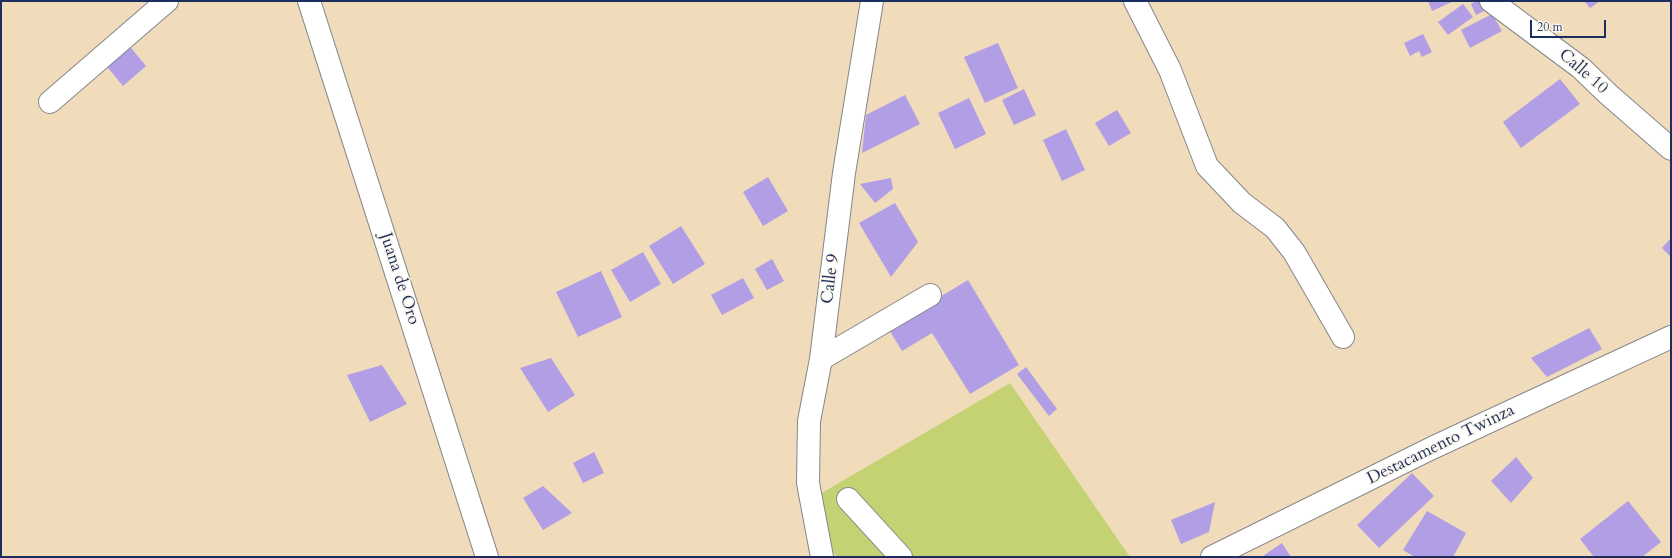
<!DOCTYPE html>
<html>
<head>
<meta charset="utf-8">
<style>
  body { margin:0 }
  #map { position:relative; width:1672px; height:558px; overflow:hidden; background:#f0dcba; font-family:Cardo,serif }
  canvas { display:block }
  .frame { position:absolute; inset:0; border:2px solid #1b2f5e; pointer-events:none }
  .scale { position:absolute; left:1530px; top:20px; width:76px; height:18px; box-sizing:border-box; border:2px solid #1b2f5e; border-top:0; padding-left:5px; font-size:12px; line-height:14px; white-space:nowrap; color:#1b2f5e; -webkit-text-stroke:3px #fbf7ec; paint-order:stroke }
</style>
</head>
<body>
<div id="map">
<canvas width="1672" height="558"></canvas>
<div class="frame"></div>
<div class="scale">20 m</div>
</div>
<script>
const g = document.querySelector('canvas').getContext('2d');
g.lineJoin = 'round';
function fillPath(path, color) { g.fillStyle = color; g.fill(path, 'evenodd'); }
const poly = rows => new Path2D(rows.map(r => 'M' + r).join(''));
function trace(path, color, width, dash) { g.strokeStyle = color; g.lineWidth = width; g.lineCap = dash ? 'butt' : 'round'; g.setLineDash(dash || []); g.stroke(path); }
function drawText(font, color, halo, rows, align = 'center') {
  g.font = font + ' Cardo,serif'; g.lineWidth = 3; g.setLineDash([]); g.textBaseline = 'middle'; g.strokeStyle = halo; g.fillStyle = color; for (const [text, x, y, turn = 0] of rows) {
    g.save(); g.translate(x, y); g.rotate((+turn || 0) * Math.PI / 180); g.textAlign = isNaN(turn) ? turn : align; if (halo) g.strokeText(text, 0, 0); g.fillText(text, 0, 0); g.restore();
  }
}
const green = poly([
  [1010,383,1130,557,838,557,826,545,820,494]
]);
const building = poly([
  [1428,1,1454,1,1432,11],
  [1477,1,1479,1,1484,11,1476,15,1471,4],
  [1584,1,1600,1,1590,8],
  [1463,4,1473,17,1448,35,1438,22],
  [1492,14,1502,31,1470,48,1461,30],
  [1423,34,1432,52,1422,57,1419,51,1410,56,1404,43],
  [127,43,146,66,123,86,104,63],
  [998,43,1018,88,985,103,964,57],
  [1560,79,1580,104,1521,148,1503,122],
  [1024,89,1036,115,1014,125,1002,100],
  [905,95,920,124,862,153,866,115],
  [969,98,986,134,955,149,938,113],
  [1117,110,1131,133,1109,146,1095,123],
  [1066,129,1085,170,1062,181,1043,140],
  [768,177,788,211,763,226,743,192],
  [891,178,893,189,875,203,860,184],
  [895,203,918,242,891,277,859,223],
  [681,226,705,264,673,284,649,246],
  [1671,238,1671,257,1662,248],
  [643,252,661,284,630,302,611,270],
  [772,259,784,281,767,290,755,269],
  [601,271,622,317,578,337,556,292],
  [743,278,754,298,722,315,711,295],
  [968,280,1019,365,970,394,932,333,902,351,888,328],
  [1589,328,1602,349,1547,377,1531,358],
  [551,358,575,395,548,412,520,368],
  [382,365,407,404,370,422,347,375],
  [1026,367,1057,409,1049,416,1017,374],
  [594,452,604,473,583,483,573,463],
  [1516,457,1533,478,1511,503,1491,481],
  [1412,473,1434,496,1379,548,1357,525],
  [543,486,572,513,543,530,523,498],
  [1628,501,1661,542,1642,557,1594,557,1580,539],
  [1215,502,1209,532,1181,544,1171,520],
  [1427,511,1466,533,1453,557,1415,557,1403,550],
  [1282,543,1291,557,1264,557,1263,556]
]);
const minor = poly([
  [309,1,487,557],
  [1135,1,1170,70,1207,166,1242,203,1275,228,1294,252,1343,337],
  [1491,1,1581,68,1608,94,1671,149],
  [50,102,167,1],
  [821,359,930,295],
  [848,499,901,557],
  [822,557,808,483,809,421,821,359,844,173,872,1],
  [1212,557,1432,448,1671,337]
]);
const streetNames = [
  ["Calle 10",1583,72,41],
  ["Juana de Oro",399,279,72],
  ["Calle 9",831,279,-83],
  ["Destacamento Twinza",1441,445,-26]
];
fillPath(green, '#c4d273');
fillPath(building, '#b29ee5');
trace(minor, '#86868c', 24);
trace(minor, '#fff', 22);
drawText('17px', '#1b2f5e', '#fbf7ec', streetNames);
</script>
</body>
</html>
